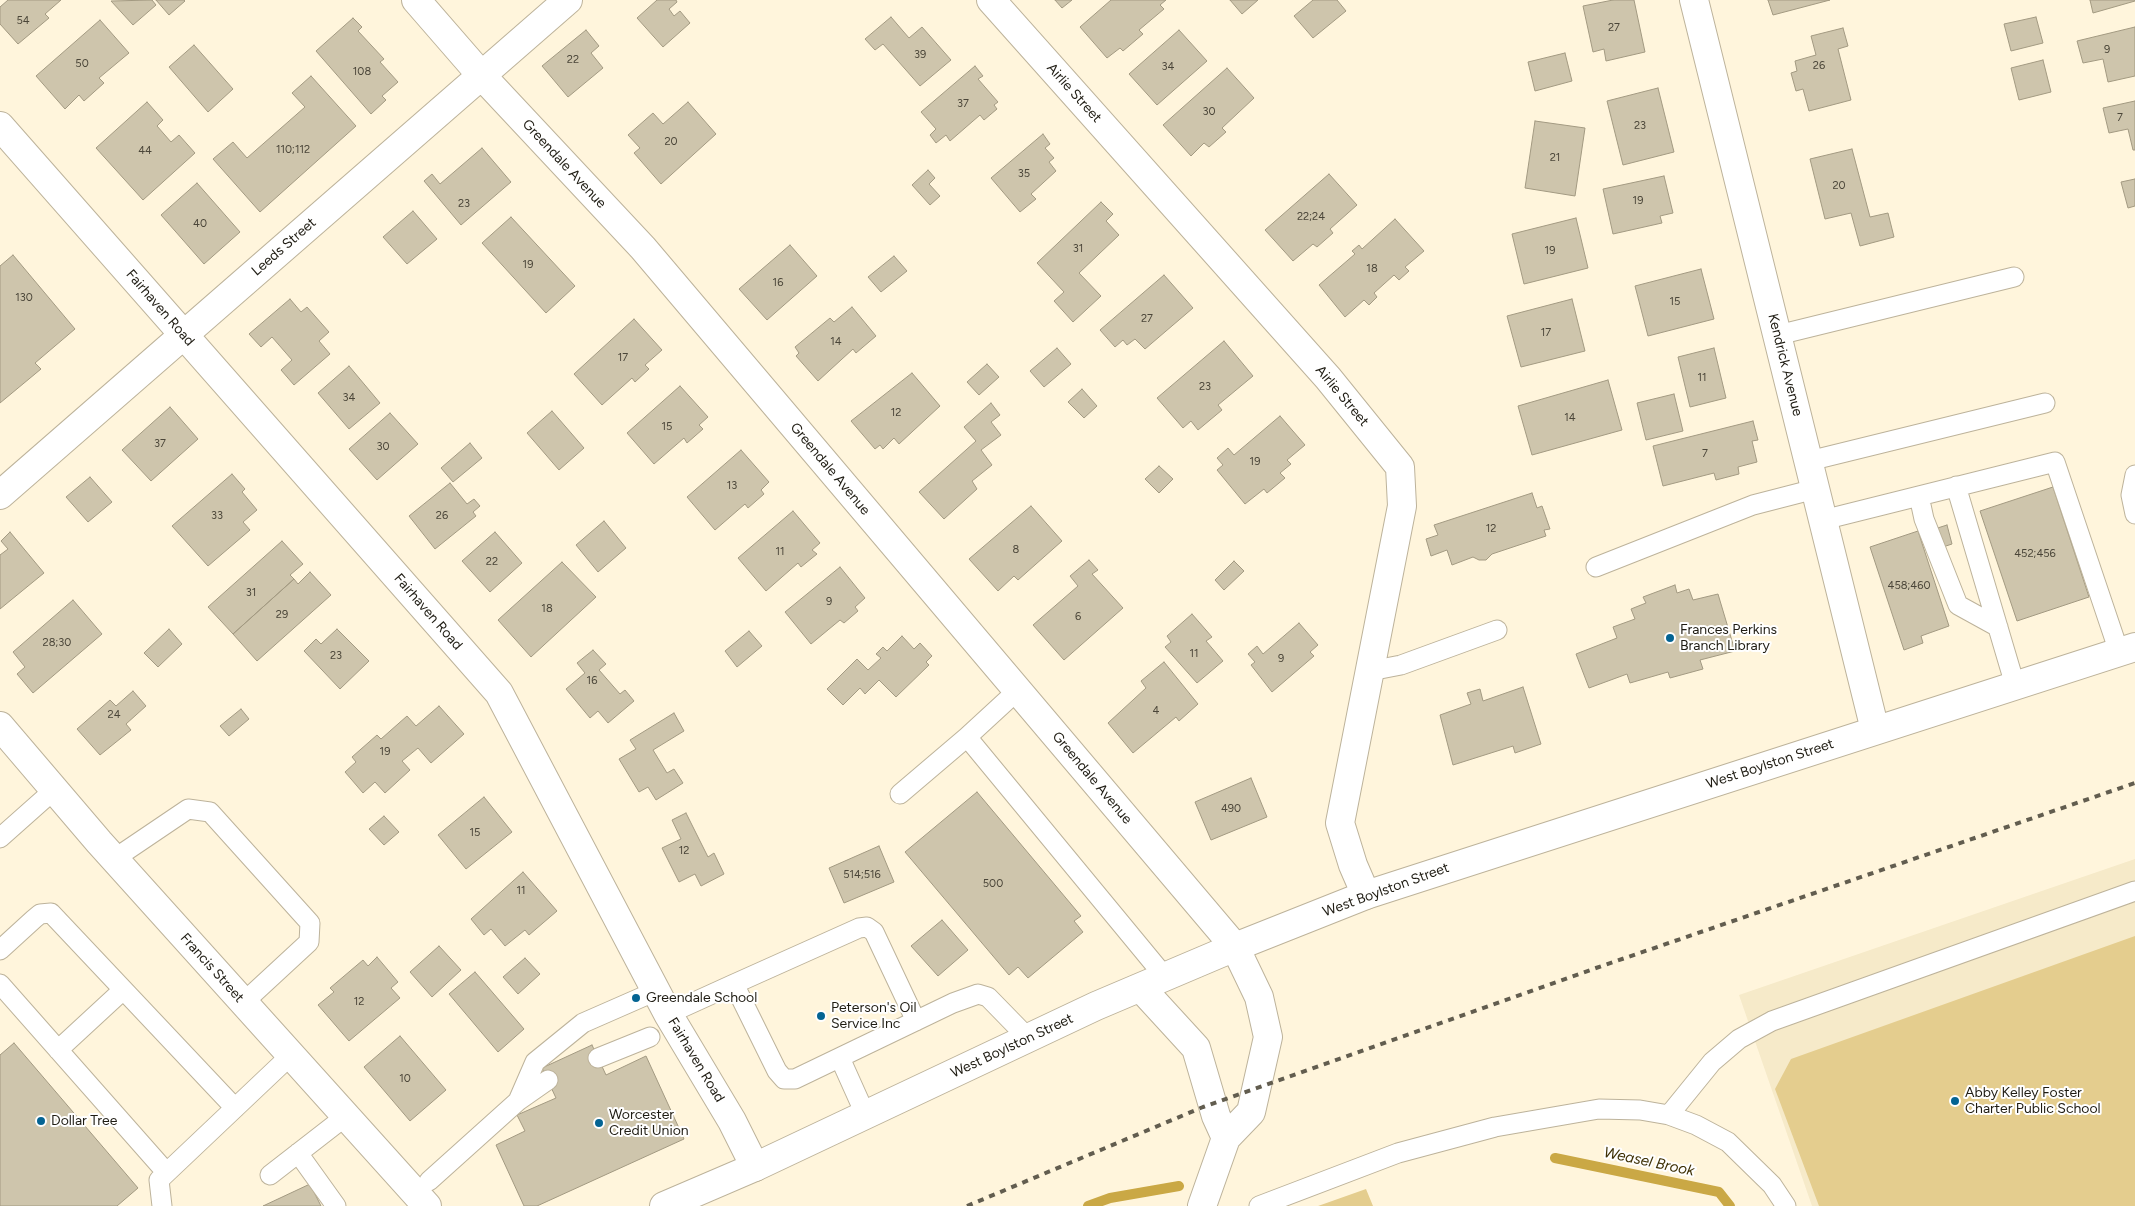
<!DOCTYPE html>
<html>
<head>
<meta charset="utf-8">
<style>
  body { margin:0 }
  canvas { display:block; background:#fff5dc }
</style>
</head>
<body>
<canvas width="2135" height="1206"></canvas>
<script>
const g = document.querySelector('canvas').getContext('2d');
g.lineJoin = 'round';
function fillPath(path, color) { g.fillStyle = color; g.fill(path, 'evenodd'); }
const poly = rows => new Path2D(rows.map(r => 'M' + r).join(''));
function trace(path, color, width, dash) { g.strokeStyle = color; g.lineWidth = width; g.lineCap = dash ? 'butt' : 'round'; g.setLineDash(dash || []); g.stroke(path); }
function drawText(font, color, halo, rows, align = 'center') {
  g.font = font + ' Figtree,sans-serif'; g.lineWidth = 4; g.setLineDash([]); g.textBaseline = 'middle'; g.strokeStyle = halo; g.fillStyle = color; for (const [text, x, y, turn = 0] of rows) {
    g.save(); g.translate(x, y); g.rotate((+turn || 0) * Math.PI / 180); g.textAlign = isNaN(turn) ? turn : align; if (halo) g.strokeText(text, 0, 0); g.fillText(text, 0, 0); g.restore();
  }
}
const built = poly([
  [2135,859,2135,1206,1812,1206,1739,995]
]);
const green = poly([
  [2135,936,2135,1206,1819,1206,1775,1089,1791,1059],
  [1366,1189,1373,1206,1318,1206]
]);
const stream = poly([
  [1555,1158,1719,1192,1730,1206],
  [1088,1206,1110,1198,1179,1186]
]);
const building = poly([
  [8,0,61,0,45,14,49,18,18,44,0,24,0,7,8,0],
  [152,0,156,5,133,25,111,1,152,0],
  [156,0,184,0,185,1,169,15,156,0],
  [657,0,676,0,677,2,669,9,674,16,680,11,690,23,663,47,637,18,657,0],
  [1055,0,1072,0,1062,8,1055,0],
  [1111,0,1166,0,1160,5,1164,9,1139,30,1143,34,1123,51,1120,48,1107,58,1080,27,1111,0],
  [1230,0,1258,0,1242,14,1230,0],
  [1313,0,1337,0,1346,11,1313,38,1294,16,1313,0],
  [1613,0,1634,0,1645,52,1606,61,1604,49,1593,52,1583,6,1613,0],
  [1768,0,1830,0,1773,15,1768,0],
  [2090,0,2135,0,2135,1,2093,13,2090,0],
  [891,17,909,38,922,27,951,60,920,86,883,44,875,50,865,39,891,17],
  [2036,17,2043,43,2011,51,2004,24,2036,17],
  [353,18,362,27,358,31,384,59,380,62,398,82,382,96,386,100,371,114,316,51,353,18],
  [100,20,129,53,99,78,104,83,84,101,79,95,65,109,36,76,100,20],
  [2135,27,2135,76,2108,82,2103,59,2083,63,2077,41,2135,27],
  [1843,28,1848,46,1838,49,1851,100,1809,111,1803,89,1796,91,1791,73,1797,71,1795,61,1816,55,1811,36,1843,28],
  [586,30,599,46,591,53,603,68,568,97,542,66,586,30],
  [1179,30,1207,61,1157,105,1129,74,1179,30],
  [194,45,233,89,208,112,169,67,194,45],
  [1565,53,1572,81,1535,91,1528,62,1565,53],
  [2043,60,2051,92,2019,100,2011,68,2043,60],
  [975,66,983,76,978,79,998,102,994,105,997,109,984,120,980,115,950,141,946,135,936,143,930,135,936,129,921,112,975,66],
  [1227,68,1254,98,1222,128,1226,132,1209,147,1204,143,1191,156,1163,125,1227,68],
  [311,76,356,126,260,212,213,159,233,142,247,158,305,107,292,93,311,76],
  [1658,88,1674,152,1623,165,1607,101,1658,88],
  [2135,101,2135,150,2133,150,2128,129,2109,133,2103,108,2135,101],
  [147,102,163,120,157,126,171,142,179,135,195,153,143,200,96,148,147,102],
  [688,102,716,134,661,184,634,153,640,148,628,135,653,113,663,124,688,102],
  [1535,121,1585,128,1575,196,1525,188,1535,121],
  [1043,134,1050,144,1045,148,1054,158,1049,162,1056,171,1031,194,1036,199,1020,212,991,178,1043,134],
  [482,148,511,182,461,225,424,181,432,174,440,184,482,148],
  [1852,149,1870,217,1888,213,1894,237,1860,246,1851,213,1825,219,1810,159,1852,149],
  [928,170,935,178,929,184,940,196,930,205,912,185,928,170],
  [1329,174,1357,205,1330,229,1333,233,1317,247,1313,244,1293,261,1265,230,1329,174],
  [1664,176,1673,213,1660,216,1662,223,1613,234,1603,189,1664,176],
  [2135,179,2135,206,2128,208,2121,182,2135,179],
  [197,183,240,232,204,264,161,215,197,183],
  [1101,202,1113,214,1106,221,1119,235,1079,273,1101,296,1073,322,1054,301,1064,292,1037,263,1101,202],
  [413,211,437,239,407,264,383,237,413,211],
  [511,217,575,286,546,313,482,243,511,217],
  [1576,218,1588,268,1524,284,1512,234,1576,218],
  [1395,219,1424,251,1405,267,1409,271,1399,280,1394,275,1374,293,1377,297,1369,305,1364,300,1345,317,1319,285,1355,254,1352,251,1359,245,1362,249,1395,219],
  [790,245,817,276,767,320,739,289,790,245],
  [13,255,75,329,35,363,41,369,0,403,0,266,13,255],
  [894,256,907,271,881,292,868,277,894,256],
  [1701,269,1714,319,1648,336,1635,286,1701,269],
  [1164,275,1193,308,1145,349,1135,339,1127,345,1123,340,1115,347,1100,330,1164,275],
  [290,299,301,312,307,307,329,332,319,341,330,354,294,385,281,370,292,360,272,337,261,347,249,334,290,299],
  [1572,299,1585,351,1521,367,1507,316,1572,299],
  [852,307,876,336,856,353,853,349,818,381,796,356,799,353,795,347,830,318,834,322,852,307],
  [634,319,662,350,645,365,649,369,635,382,632,378,602,405,574,374,634,319],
  [1224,341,1253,376,1218,405,1222,410,1198,430,1191,421,1183,428,1157,398,1224,341],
  [1057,348,1071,364,1044,387,1030,371,1057,348],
  [1714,348,1726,398,1690,407,1678,357,1714,348],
  [987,364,999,377,979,395,967,382,987,364],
  [349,366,380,403,349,429,318,393,349,366],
  [912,373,940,406,899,444,894,438,883,449,880,445,875,449,851,421,912,373],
  [1608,380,1622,430,1532,455,1518,406,1608,380],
  [680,386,708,417,699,425,703,429,687,443,684,438,654,464,627,433,680,386],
  [1082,389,1097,406,1084,418,1068,402,1082,389],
  [1674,394,1683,431,1646,440,1637,403,1674,394],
  [991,403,1000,415,991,422,1001,435,981,450,992,465,972,481,977,489,944,519,919,492,976,441,964,427,991,403],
  [170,407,198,439,151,481,122,450,170,407],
  [552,411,584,448,559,470,527,433,552,411],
  [390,413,418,444,377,480,349,449,390,413],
  [1280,416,1305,445,1287,460,1291,464,1280,473,1285,478,1267,493,1264,489,1245,504,1217,470,1223,465,1217,458,1228,448,1234,455,1280,416],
  [1753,421,1758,440,1752,441,1757,462,1738,467,1739,474,1716,480,1714,473,1663,486,1653,446,1753,421],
  [470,443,482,458,453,482,441,468,470,443],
  [741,450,769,482,761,490,764,494,748,508,745,504,715,530,687,497,741,450],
  [1159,466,1173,479,1159,493,1145,479,1159,466],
  [232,474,245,489,242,492,257,510,243,522,250,530,208,566,172,526,232,474],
  [90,477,112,502,88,522,66,497,90,477],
  [450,483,467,504,474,499,480,506,473,512,476,516,435,549,409,516,450,483],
  [2053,487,2089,597,2017,621,1980,511,2053,487],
  [1532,493,1537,508,1542,506,1550,529,1544,530,1546,536,1492,554,1486,560,1479,560,1473,557,1452,565,1447,550,1431,556,1426,539,1438,535,1434,525,1532,493],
  [1031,506,1062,541,1018,580,1014,576,998,591,969,559,1031,506],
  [793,511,820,543,812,550,817,554,801,567,798,563,766,591,738,558,793,511],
  [604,521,626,548,598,572,576,545,604,521],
  [1947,525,1952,544,1928,552,1922,533,1947,525],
  [1918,531,1949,626,1921,636,1923,643,1904,650,1870,547,1918,531],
  [10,532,44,573,0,609,0,555,8,549,1,541,10,532],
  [495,532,522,563,490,592,462,561,495,532],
  [282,541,303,564,290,575,294,579,233,634,208,607,282,541],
  [1089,560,1098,570,1092,574,1123,608,1064,660,1033,625,1078,586,1070,576,1089,560],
  [1234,561,1244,571,1224,590,1215,580,1234,561],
  [562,562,596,597,531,657,498,620,562,562],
  [840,567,865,598,855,607,858,611,844,623,840,620,811,644,785,612,840,567],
  [310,572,331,595,257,661,233,634,294,579,298,584,310,572],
  [1675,585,1677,593,1689,589,1693,600,1718,594,1735,651,1700,660,1703,669,1670,678,1668,672,1630,683,1627,674,1589,688,1576,654,1617,638,1613,627,1635,619,1631,609,1646,603,1643,597,1675,585],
  [73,600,102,634,33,693,17,674,25,667,13,652,73,600],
  [1192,614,1212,637,1206,641,1223,661,1197,683,1165,647,1171,642,1167,636,1192,614],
  [1299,623,1318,645,1310,652,1314,656,1272,692,1251,665,1255,662,1248,654,1257,646,1263,654,1299,623],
  [169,629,182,644,158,667,144,653,169,629],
  [337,629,369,661,340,689,304,651,316,639,321,644,337,629],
  [749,631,762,646,737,667,725,651,749,631],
  [902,636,914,649,920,643,932,656,926,662,929,665,896,697,879,680,865,694,860,688,843,705,827,689,857,659,868,670,881,658,876,654,883,647,887,651,902,636],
  [593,650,606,664,599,670,620,694,625,690,634,701,608,723,598,711,590,718,566,689,585,673,577,663,593,650],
  [1164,662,1198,704,1179,721,1176,717,1133,753,1108,723,1146,688,1141,681,1164,662],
  [1523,687,1541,744,1515,753,1513,746,1453,765,1440,715,1471,704,1467,693,1480,689,1483,701,1523,687],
  [133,691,146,706,126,724,131,730,100,755,77,729,110,700,116,706,133,691],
  [439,706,464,734,431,763,418,748,402,761,410,770,385,793,375,782,363,793,345,772,356,762,352,757,377,735,381,739,407,716,416,726,439,706],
  [241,709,249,719,229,736,220,726,241,709],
  [674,713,684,731,653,750,667,773,674,769,683,783,656,800,648,787,639,792,619,759,636,749,630,740,674,713],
  [1251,778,1267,817,1211,840,1195,802,1251,778],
  [977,792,1081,916,1074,921,1083,932,1028,978,1018,967,1009,975,905,852,977,792],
  [484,797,512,832,466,869,438,835,484,797],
  [686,813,708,857,714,853,724,874,701,886,695,874,679,882,662,848,681,839,672,820,686,813],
  [384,816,399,832,384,845,369,829,384,816],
  [879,846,894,882,844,903,829,868,879,846],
  [523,872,557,911,529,935,525,930,505,946,491,929,484,935,471,919,523,872],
  [942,920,968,950,938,976,911,946,942,920],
  [439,946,461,970,432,997,410,972,439,946],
  [377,957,398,982,391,988,400,998,349,1041,318,1005,334,992,330,988,363,960,368,966,377,957],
  [525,958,540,974,518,994,503,977,525,958],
  [475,972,524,1029,498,1052,449,994,475,972],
  [400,1036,446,1090,410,1121,364,1067,400,1036],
  [14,1043,138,1188,117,1206,0,1206,0,1055,14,1043],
  [592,1045,606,1075,646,1056,684,1139,537,1206,524,1206,496,1145,525,1131,517,1115,556,1098,542,1068,592,1045],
  [310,1184,321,1206,263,1206,310,1184]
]);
const lane = poly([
  [1778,335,2014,277],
  [1809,461,2045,403],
  [2135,475,2131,495,2135,514],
  [1956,486,2015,685],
  [1919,496,1924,519,1958,605,1998,627],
  [1823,520,2055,462,2119,652],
  [1596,567,1753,505,1815,489],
  [1370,671,1401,665,1497,630],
  [967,737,1017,691],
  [900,794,967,737,1165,977],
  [0,838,54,790],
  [114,859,188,809,210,812,310,923,309,942,243,1003],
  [0,950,34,919,40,914,51,913,235,1108],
  [0,984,166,1172],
  [734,984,859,928,867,927,874,932,916,1021],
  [668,1014,734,984,777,1071,784,1079,795,1079,953,1003,978,994,988,997,1028,1038],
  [58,1050,123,990],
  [598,1058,650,1037],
  [840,1058,866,1116],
  [518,1101,535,1062,583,1023,656,991],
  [1669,1115,1712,1062,1739,1039,1772,1021,2135,891],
  [298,1153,336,1206],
  [270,1175,346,1116],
  [429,1181,518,1101,548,1080],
  [162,1206,159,1180,291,1055],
  [1259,1206,1398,1153,1495,1127,1599,1109,1640,1110,1669,1115,1696,1125,1728,1142,1772,1185,1786,1206]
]);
const street = poly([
  [416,0,482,76,643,248,1235,947],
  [991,0,1328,378,1400,467,1402,506,1340,823,1353,865,1366,895],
  [1694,0,1875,730],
  [0,126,499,693,668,1014,732,1121,755,1167],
  [0,495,568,0],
  [0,726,99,842,427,1206]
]);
const secondary = poly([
  [1141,988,1196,1048,1216,1116,1226,1138],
  [664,1206,755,1167,1096,1006,1235,947,1366,895,2135,647],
  [1202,1206,1226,1138,1251,1112,1268,1037,1259,997,1235,947]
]);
const rail = poly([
  [967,1206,1203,1107,1285,1078,1596,968,2135,783]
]);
const markers = [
  [1670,638,5,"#046493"],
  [636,998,5,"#046493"],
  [821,1016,5,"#046493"],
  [1955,1101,5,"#046493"],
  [41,1121,5,"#046493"],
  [599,1123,5,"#046493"]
];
const numberNames = [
  ["54",23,21],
  ["27",1614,28],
  ["9",2107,50],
  ["39",920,55],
  ["22",573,60],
  ["50",82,64],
  ["26",1819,66],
  ["34",1168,67],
  ["108",362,72],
  ["37",963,104],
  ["30",1209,112],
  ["7",2120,118],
  ["23",1640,126],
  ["20",671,142],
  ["110;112",293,150],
  ["44",145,151],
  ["21",1555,158],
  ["35",1024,174],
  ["20",1839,186],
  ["19",1638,201],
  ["23",464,204],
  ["22;24",1311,217],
  ["40",200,224],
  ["31",1078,249],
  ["19",1550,251],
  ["19",528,265],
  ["18",1372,269],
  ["16",778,283],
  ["130",24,298],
  ["15",1675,302],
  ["27",1147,319],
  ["17",1546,333],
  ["14",836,342],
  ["17",623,358],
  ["11",1702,378],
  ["23",1205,387],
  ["34",349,398],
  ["12",896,413],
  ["14",1570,418],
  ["15",667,427],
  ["37",160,444],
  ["30",383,447],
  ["7",1705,454],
  ["19",1255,462],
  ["13",732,486],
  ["33",217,516],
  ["26",442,516],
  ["12",1491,529],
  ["8",1016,550],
  ["11",780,552],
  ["452;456",2035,554],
  ["22",492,562],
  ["458;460",1909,586],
  ["31",251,593],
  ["9",829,602],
  ["18",547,609],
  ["29",282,615],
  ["6",1078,617],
  ["28;30",57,643],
  ["11",1194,654],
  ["23",336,656],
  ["9",1281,659],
  ["16",592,681],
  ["4",1156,711],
  ["24",114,715],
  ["19",385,752],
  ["490",1231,809],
  ["15",475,833],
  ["12",684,851],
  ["514;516",862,875],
  ["500",993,884],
  ["11",521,891],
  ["12",359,1002],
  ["10",405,1079]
];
const streetNames = [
  ["Airlie Street",1074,93,48],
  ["Greendale Avenue",564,164,47],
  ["Leeds Street",284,247,-41],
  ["Fairhaven Road",160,308,49],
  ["Kendrick Avenue",1785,365,76],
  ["Airlie Street",1342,396,50],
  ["Greendale Avenue",830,469,50],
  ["Fairhaven Road",428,612,49],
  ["West Boylston Street",1770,764,-18],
  ["Greendale Avenue",1092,778,50],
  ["West Boylston Street",1386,890,-20],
  ["Francis Street",212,968,48],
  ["West Boylston Street",1012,1046,-25],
  ["Fairhaven Road",696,1060,59]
];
const poiNames = [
  ["Frances Perkins",1680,630],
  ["Branch Library",1680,646],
  ["Greendale School",646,998],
  ["Peterson's Oil",831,1008],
  ["Service Inc",831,1024],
  ["Abby Kelley Foster",1965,1093],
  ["Charter Public School",1965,1109],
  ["Worcester",609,1115],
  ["Credit Union",609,1131],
  ["Dollar Tree",51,1121]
];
const waterNames = [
  ["Weasel Brook",1649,1162,12]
];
fillPath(built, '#f6eac9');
fillPath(green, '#e4cd8e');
trace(stream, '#caa845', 10);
fillPath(building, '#cec5ac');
trace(building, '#a39a82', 1);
trace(lane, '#bdb39b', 21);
trace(street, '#bdb39b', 30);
trace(secondary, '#bdb39b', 30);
trace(lane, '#fff', 19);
trace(street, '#fff', 28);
trace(secondary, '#fff', 28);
trace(rail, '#625d4f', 4, [6, 6]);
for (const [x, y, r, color] of markers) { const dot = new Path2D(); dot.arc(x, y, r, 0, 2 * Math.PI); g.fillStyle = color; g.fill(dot); trace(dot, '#fff', 2); }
drawText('11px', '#4b4639', null, numberNames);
drawText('14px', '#1f1c13', '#fff', streetNames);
drawText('14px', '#1f1c13', '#fff', poiNames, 'left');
drawText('italic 15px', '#3f3106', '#fff', waterNames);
</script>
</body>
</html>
